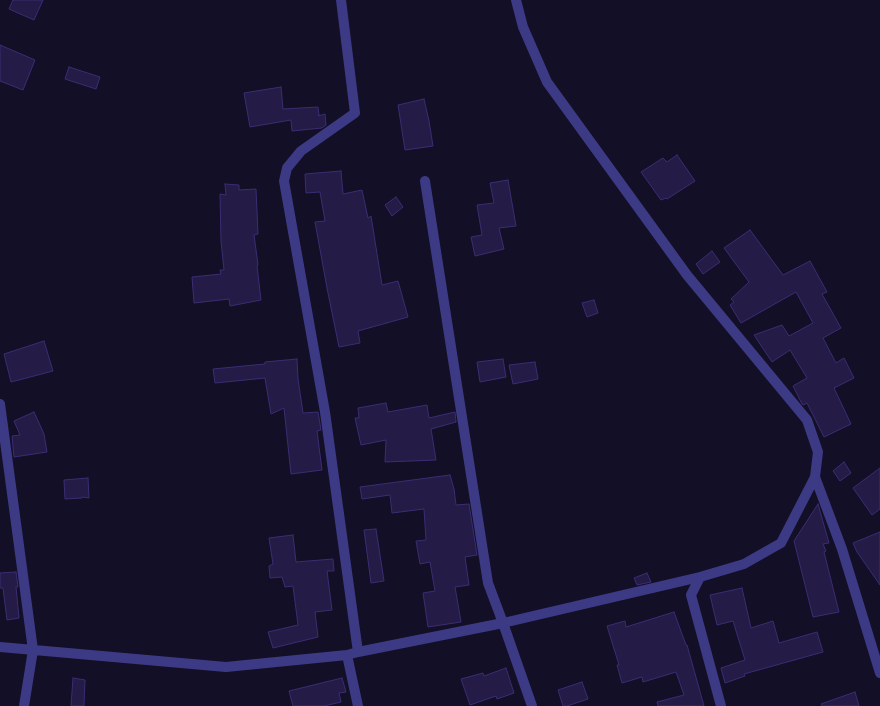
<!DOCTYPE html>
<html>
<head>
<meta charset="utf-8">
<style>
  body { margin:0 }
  canvas { display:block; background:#130f26 }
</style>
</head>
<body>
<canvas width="880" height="706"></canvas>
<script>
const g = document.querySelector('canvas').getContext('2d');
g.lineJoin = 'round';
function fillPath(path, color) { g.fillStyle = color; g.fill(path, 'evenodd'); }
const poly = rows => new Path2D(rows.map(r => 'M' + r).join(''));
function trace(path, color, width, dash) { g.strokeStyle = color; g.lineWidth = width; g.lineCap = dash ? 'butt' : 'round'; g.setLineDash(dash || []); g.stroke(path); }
const building = poly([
  [13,0,43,0,34,20,9,9,13,0],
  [0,45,35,60,23,90,0,81,0,45],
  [69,67,100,77,96,89,65,79,69,67],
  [281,87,283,109,318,107,319,115,318,116,325,114,326,125,322,128,292,131,291,120,250,127,244,93,281,87],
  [424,99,429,121,433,146,405,150,398,105,424,99],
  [677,155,695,181,667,199,666,198,661,200,641,172,663,158,667,162,677,155],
  [341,171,343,194,362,190,368,218,371,216,382,285,398,281,408,317,358,331,360,343,339,347,327,288,315,222,325,221,320,192,306,193,305,174,341,171],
  [508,180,516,226,499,228,504,249,475,256,471,237,482,235,477,205,494,203,490,183,508,180],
  [225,184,239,185,239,190,256,189,258,234,254,235,258,265,257,266,261,300,230,306,229,299,194,303,192,277,221,274,220,270,224,270,221,241,220,194,226,195,225,184],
  [396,197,403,207,392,216,385,205,396,197],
  [750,230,783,275,810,261,827,292,822,294,841,328,823,338,836,363,844,358,854,378,834,388,851,424,824,437,807,403,803,405,802,404,793,386,807,378,790,350,772,362,754,335,782,325,789,336,813,323,796,292,741,323,730,305,734,302,731,299,749,282,724,248,750,230],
  [712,251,720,262,703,274,696,264,712,251],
  [594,300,598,313,587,317,582,303,594,300],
  [44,341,53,371,11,382,4,354,44,341],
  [297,359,298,379,303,413,318,412,321,430,317,431,322,470,291,474,284,408,271,414,265,378,215,383,213,369,265,364,265,362,297,359],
  [503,359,506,377,480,382,477,362,503,359],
  [535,362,538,379,513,384,509,365,535,362],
  [386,403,388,412,427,405,429,418,455,412,456,422,431,429,436,460,385,462,386,440,361,445,355,418,359,418,358,408,386,403],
  [34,412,44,434,47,452,14,457,12,436,20,435,14,421,34,412],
  [844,462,851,473,840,481,833,471,844,462],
  [880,468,880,509,872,515,853,488,880,468],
  [450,475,454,489,456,505,469,504,477,555,465,557,469,585,455,587,461,622,428,627,423,593,435,591,430,562,420,564,416,541,426,540,424,509,392,513,390,495,362,499,360,487,450,475],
  [88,478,89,498,82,497,82,498,65,499,64,480,88,478],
  [818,504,829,543,823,544,826,551,824,552,839,612,813,617,794,541,818,504],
  [376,529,384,581,371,583,364,530,376,529],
  [880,532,880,585,857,552,853,543,880,532],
  [293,535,296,562,333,559,334,571,327,571,332,610,315,612,318,637,273,648,268,632,298,625,293,586,285,587,282,577,270,578,269,566,273,564,269,538,293,535],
  [16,572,18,587,16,587,19,618,7,620,3,588,0,588,0,573,16,572],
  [647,573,651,582,637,585,634,578,647,573],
  [742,588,751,628,773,621,779,643,817,632,823,652,744,674,745,676,725,683,721,668,745,660,733,621,717,625,710,595,742,588],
  [674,612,686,645,687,645,704,706,658,706,657,702,684,695,676,672,643,682,642,677,622,683,617,665,619,665,607,626,625,621,626,627,674,612],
  [506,668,514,693,497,699,496,696,470,705,461,679,483,673,484,676,506,668],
  [73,678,85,680,84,706,71,706,73,678],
  [342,678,346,692,339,693,341,702,324,706,293,706,289,691,342,678],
  [582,682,588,699,567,706,563,706,558,690,582,682],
  [855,692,859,706,822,706,821,704,855,692]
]);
const minor = poly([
  [341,0,355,113,301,151,287,168,284,181,325,412,358,652],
  [516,0,523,27,547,82,687,275,807,420,818,452,815,477,781,543,744,564,700,577,691,595,721,706],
  [425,181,488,583,503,623,532,706],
  [0,404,33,650,24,706],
  [815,477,842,549,880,673],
  [0,647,226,667,347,655,358,652,503,623,700,577],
  [347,655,358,706]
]);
fillPath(building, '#241b47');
trace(building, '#3b2d73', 1);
trace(minor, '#3d3a85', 10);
</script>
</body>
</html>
